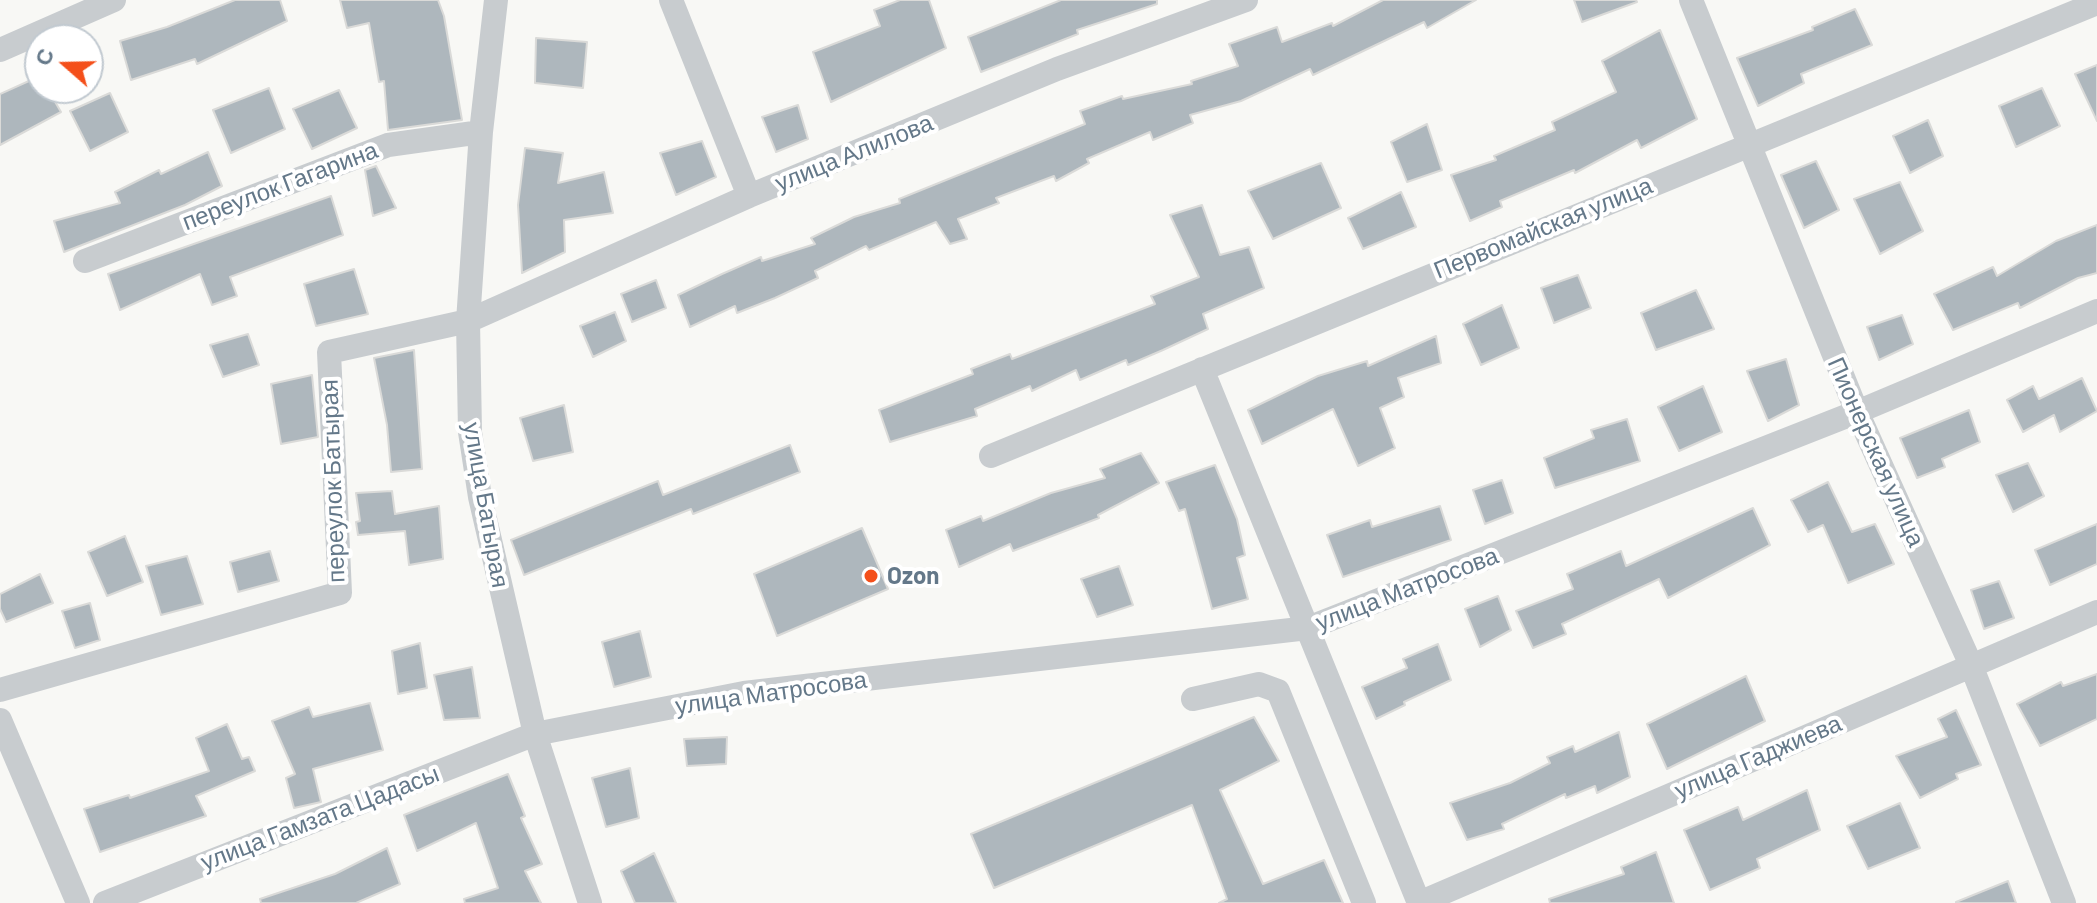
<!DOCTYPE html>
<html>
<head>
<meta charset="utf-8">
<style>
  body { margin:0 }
  #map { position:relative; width:2097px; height:903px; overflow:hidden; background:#f8f8f5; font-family:Barlow,sans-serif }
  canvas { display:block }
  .north { position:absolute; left:24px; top:24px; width:80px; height:80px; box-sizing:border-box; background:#fff; border:2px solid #c1c9d0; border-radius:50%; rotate:290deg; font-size:22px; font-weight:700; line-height:32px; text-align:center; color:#647889 }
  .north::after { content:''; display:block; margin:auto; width:28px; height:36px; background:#f44f1a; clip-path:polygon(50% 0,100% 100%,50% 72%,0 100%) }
</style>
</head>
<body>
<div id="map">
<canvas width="2097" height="903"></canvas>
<div class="north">С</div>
</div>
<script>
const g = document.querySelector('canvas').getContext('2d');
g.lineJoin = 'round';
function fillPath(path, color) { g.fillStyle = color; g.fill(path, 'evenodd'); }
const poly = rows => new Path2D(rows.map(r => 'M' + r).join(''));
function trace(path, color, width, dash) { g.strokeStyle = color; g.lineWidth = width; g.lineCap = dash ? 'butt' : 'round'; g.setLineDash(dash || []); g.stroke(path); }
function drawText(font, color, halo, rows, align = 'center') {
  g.font = font + ' Barlow,sans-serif'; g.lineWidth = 8; g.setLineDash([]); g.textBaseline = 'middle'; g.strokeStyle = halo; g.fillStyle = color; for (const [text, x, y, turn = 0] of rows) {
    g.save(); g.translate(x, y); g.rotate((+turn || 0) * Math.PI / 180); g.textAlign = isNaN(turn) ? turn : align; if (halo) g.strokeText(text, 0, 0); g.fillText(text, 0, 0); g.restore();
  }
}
const building = poly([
  [235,0,280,0,287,21,197,64,195,59,131,80,120,41,167,27,235,0],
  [340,0,438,0,444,16,462,120,388,130,384,81,379,82,369,23,347,28,340,0],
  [900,0,929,0,946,48,831,102,813,52,880,26,874,10,900,0],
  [1061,0,1157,0,1157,4,1077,30,1078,34,981,72,968,37,1061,0],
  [1383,0,1476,0,1427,28,1424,22,1313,75,1310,69,1241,101,1190,115,1193,123,1153,140,1150,132,1087,159,1089,163,1056,181,1054,176,996,198,999,203,958,219,967,239,950,244,936,222,869,250,866,246,815,271,818,278,775,298,737,313,735,306,690,327,678,295,722,274,761,257,762,261,815,244,811,238,854,217,900,203,899,199,1085,124,1080,111,1122,96,1123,99,1192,84,1191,81,1238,66,1229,44,1277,27,1282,42,1332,23,1333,26,1383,0],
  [1574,0,1636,0,1637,2,1582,22,1574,0],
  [1855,9,1872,45,1801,74,1804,83,1758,106,1737,58,1813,30,1812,27,1855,9],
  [1660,30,1697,119,1641,148,1637,140,1575,173,1574,170,1500,201,1502,207,1470,221,1451,175,1496,160,1494,156,1555,130,1552,122,1616,92,1602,61,1660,30],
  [536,38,587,42,583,88,535,83,536,38],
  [2097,65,2097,121,2075,74,2097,65],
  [40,76,40,88,47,88,61,112,0,145,0,94,40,76],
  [269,88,285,129,231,153,213,110,269,88],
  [2042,88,2060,126,2016,147,1999,106,2042,88],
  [339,90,357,128,312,149,293,109,339,90],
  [110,93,128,132,90,151,70,111,110,93],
  [798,105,808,139,776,152,762,117,798,105],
  [1928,120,1943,156,1910,173,1893,136,1928,120],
  [1427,124,1442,170,1407,182,1391,142,1427,124],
  [702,141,716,177,676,195,660,153,702,141],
  [525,148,563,153,558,183,604,172,613,213,564,220,565,252,522,273,518,205,525,148],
  [208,152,222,186,185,205,64,252,54,221,120,203,115,192,159,170,161,174,208,152],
  [1816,161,1839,210,1804,228,1781,175,1816,161],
  [1321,163,1341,208,1273,239,1248,191,1321,163],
  [376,166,396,208,373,216,365,170,376,166],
  [1900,182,1923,231,1880,254,1854,199,1900,182],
  [1401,192,1416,227,1363,249,1348,218,1401,192],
  [331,196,343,235,230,277,237,296,212,305,200,274,120,310,108,274,331,196],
  [1202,205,1220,255,1249,247,1264,288,1203,314,1208,329,1163,350,1128,365,1126,360,1080,380,1076,370,1032,391,1030,386,975,409,977,416,890,442,879,410,973,374,971,369,1010,354,1012,359,1155,304,1151,296,1199,277,1170,215,1202,205],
  [2097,225,2097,273,2078,278,2020,308,2018,303,1953,330,1934,294,1993,267,1997,276,2056,241,2097,225],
  [354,269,368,314,316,326,304,284,354,269],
  [1578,275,1591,308,1554,323,1541,288,1578,275],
  [656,280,666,308,632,322,621,294,656,280],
  [1696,290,1714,329,1656,350,1641,313,1696,290],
  [1502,305,1519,348,1481,365,1463,324,1502,305],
  [615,312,626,341,593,357,580,326,615,312],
  [1902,315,1913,344,1879,360,1867,327,1902,315],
  [248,334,259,365,223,377,210,345,248,334],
  [1436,336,1441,363,1398,378,1404,397,1380,408,1395,448,1358,466,1333,409,1262,444,1248,410,1318,376,1367,361,1368,366,1436,336],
  [414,350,422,469,391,472,387,425,374,358,414,350],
  [1786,359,1799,405,1768,421,1747,371,1786,359],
  [312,375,318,437,281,444,271,384,312,375],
  [2082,378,2097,411,2060,432,2054,415,2023,432,2007,400,2033,386,2039,399,2082,378],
  [1703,386,1722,432,1679,451,1658,407,1703,386],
  [564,405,573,452,533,461,520,418,564,405],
  [1969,410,1980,442,1942,459,1945,467,1917,478,1900,438,1969,410],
  [1627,419,1640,461,1555,488,1544,458,1594,438,1591,430,1627,419],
  [790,445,800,472,693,514,691,509,524,575,511,540,658,481,663,495,790,445],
  [1141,453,1159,483,1098,515,1099,518,1013,551,1010,544,959,567,946,530,981,516,983,521,1051,493,1105,478,1100,469,1141,453],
  [2028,463,2044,496,2013,512,1996,475,2028,463],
  [1215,465,1237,519,1245,555,1237,558,1248,599,1212,609,1185,509,1179,511,1166,482,1215,465],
  [1502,480,1513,513,1485,524,1473,490,1502,480],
  [1828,482,1852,532,1875,524,1894,564,1848,583,1823,525,1808,532,1791,500,1828,482],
  [392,491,395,514,439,506,443,559,409,565,405,531,358,535,356,522,360,521,356,493,392,491],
  [1440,506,1451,540,1343,577,1327,535,1370,520,1372,527,1440,506],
  [1753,508,1770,545,1668,598,1659,579,1562,624,1566,634,1533,648,1516,611,1573,589,1567,574,1621,551,1626,566,1753,508],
  [2097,524,2097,564,2050,585,2035,550,2097,524],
  [862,528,888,589,777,636,754,574,862,528],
  [125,536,143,582,107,596,88,552,125,536],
  [270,551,279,581,238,592,230,562,270,551],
  [187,556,203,604,161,615,146,566,187,556],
  [1119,566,1133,605,1097,617,1081,579,1119,566],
  [40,574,53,603,6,622,0,609,0,594,40,574],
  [1999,581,2014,618,1984,629,1971,590,1999,581],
  [1498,596,1511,630,1480,647,1465,609,1498,596],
  [90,603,100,640,75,648,62,611,90,603],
  [640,631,651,677,614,687,602,642,640,631],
  [420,643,427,688,398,694,392,651,420,643],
  [1438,644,1451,680,1404,702,1405,705,1376,719,1362,687,1407,668,1403,659,1438,644],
  [472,667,480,718,444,720,434,675,472,667],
  [2097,674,2097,719,2040,746,2017,704,2061,682,2063,686,2097,674],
  [1746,676,1765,721,1667,769,1647,724,1746,676],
  [370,703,383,750,313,769,321,802,294,808,286,778,295,774,272,721,309,707,313,717,370,703],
  [1956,710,1981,765,1956,774,1958,779,1920,798,1896,756,1947,737,1938,719,1956,710],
  [1254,717,1279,761,1220,790,1263,884,1324,860,1343,903,1219,903,1227,899,1192,805,994,888,971,834,1254,717],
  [227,724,242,759,249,757,255,771,196,796,206,816,100,852,84,809,129,795,130,798,209,771,196,738,227,724],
  [1619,732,1630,777,1597,793,1595,786,1566,798,1565,794,1502,824,1504,829,1467,840,1450,803,1510,783,1550,763,1547,757,1573,746,1575,752,1619,732],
  [727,737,726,764,687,766,684,739,727,737],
  [630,768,639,818,606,827,592,778,630,768],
  [508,774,525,816,521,818,542,864,525,871,541,903,465,903,464,899,498,888,476,823,417,851,404,815,508,774],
  [1807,790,1820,830,1757,859,1760,868,1710,890,1684,830,1738,807,1743,820,1807,790],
  [1900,803,1920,848,1868,869,1847,826,1900,803],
  [387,848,400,884,356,903,261,903,260,899,335,874,387,848],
  [1656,852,1674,903,1550,903,1549,899,1624,874,1621,867,1656,852],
  [654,853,676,903,635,903,621,871,654,853],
  [2008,881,2016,903,1956,903,1956,902,2008,881]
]);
const minor = poly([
  [496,0,481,132,468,321,470,432,480,497,535,734,590,903],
  [671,0,749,196],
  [1691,0,1857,412,1971,665,2064,903],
  [0,50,114,0],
  [85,261,388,145,481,132],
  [1202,369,1419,903,2097,612],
  [991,456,2097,3],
  [0,690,340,593,329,352,468,321,749,196,1057,69,1246,0],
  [1193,699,1259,684,1278,691,1364,903],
  [0,720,78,903],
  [105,903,535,734,744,693,1308,628,1857,412,2097,311]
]);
const markers = [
  [871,576,8,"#f44f1a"]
];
const streetNames = [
  ["улица Алилова",854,153,-22],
  ["переулок Гагарина",280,186,-21],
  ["Первомайская улица",1543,228,-22],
  ["Пионерская улица",1876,452,66],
  ["переулок Батырая",333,481,-92],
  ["улица Батырая",486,505,80],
  ["улица Матросова",1407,589,-21],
  ["улица Матросова",771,693,-8],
  ["улица Гаджиева",1758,757,-23],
  ["улица Гамзата Цадасы",320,818,-21]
];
const poiNames = [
  ["Ozon",887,576]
];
fillPath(building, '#aeb7bd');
trace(building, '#dadad8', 2);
trace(minor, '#c8cccf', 24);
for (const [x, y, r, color] of markers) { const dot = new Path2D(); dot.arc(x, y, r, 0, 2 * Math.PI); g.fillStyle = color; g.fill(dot); trace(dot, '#fff', 3); }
drawText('24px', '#647889', '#fff', streetNames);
drawText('bold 24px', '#647889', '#fff', poiNames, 'left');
</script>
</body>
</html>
